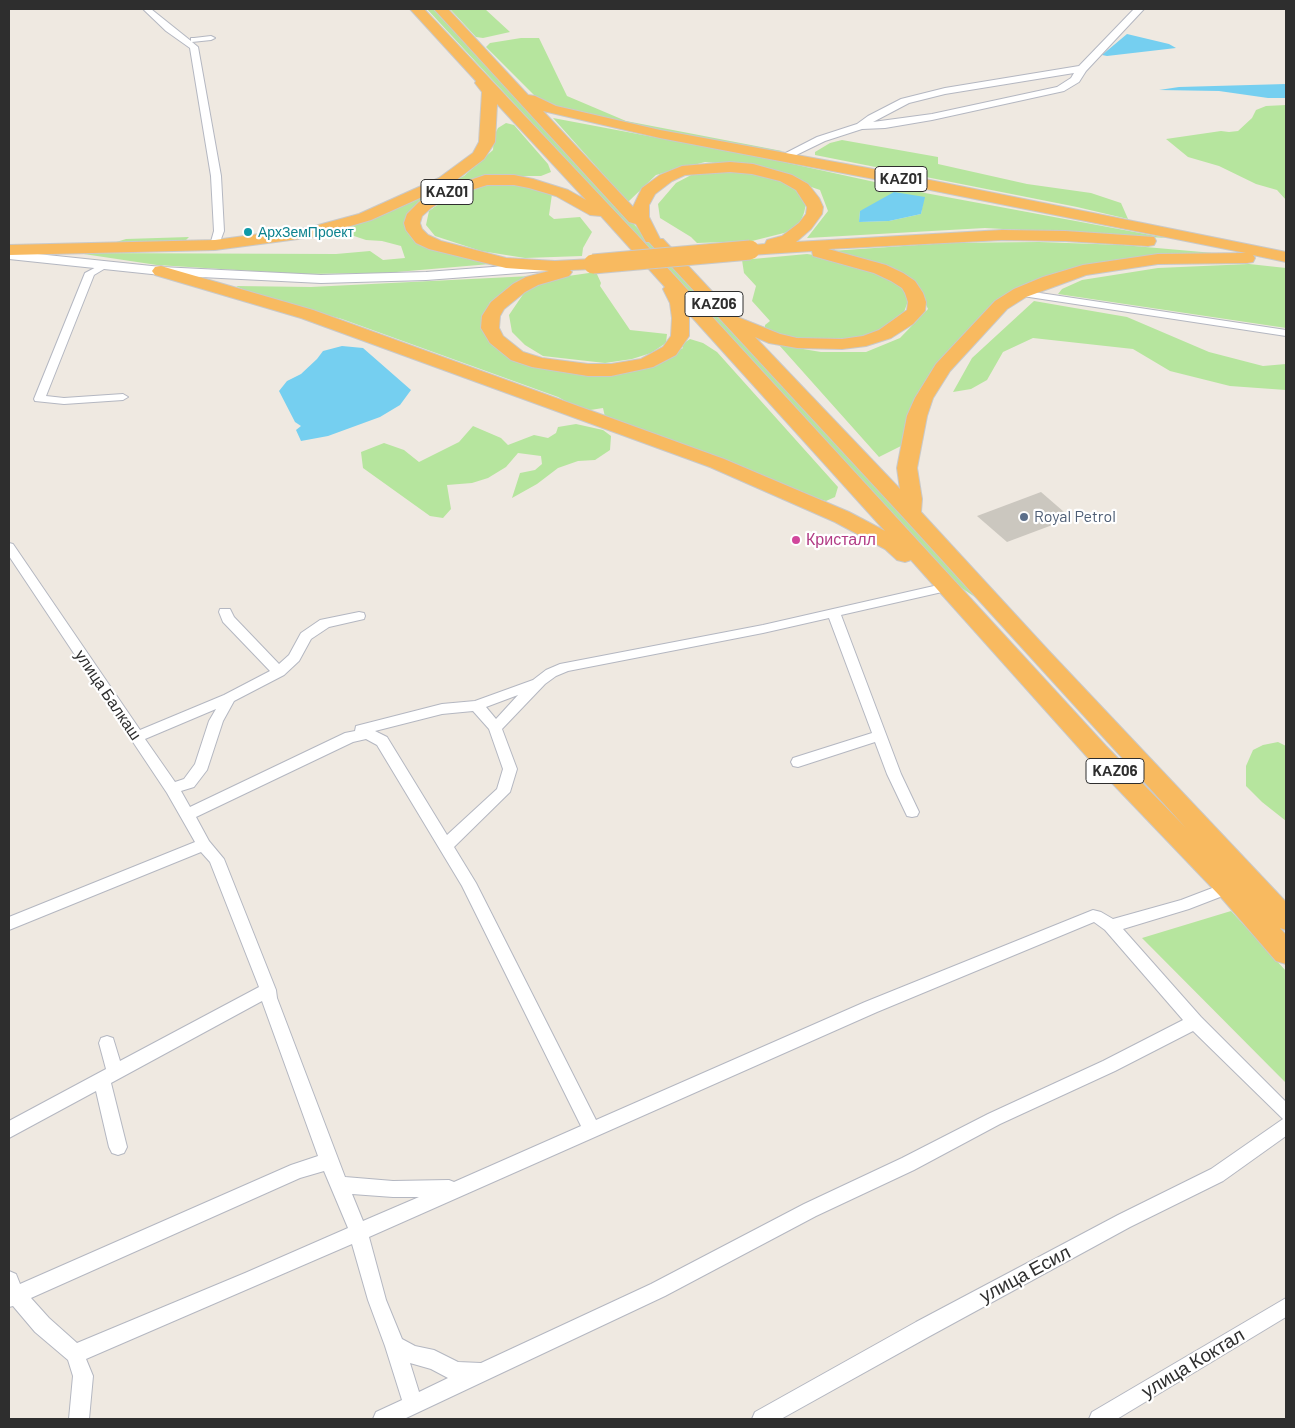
<!DOCTYPE html>
<html>
<head>
<meta charset="utf-8">
<style>
  body { margin:0 }
  #map { position:relative; width:1295px; height:1428px; overflow:hidden; background:#efe9e1; font-family:Barlow,sans-serif }
  canvas { display:block }
  .frame { position:absolute; inset:0; border:10px solid #2e2e2e; pointer-events:none }
</style>
</head>
<body>
<div id="map">
<canvas width="1295" height="1428"></canvas>
<div class="frame"></div>
</div>
<script>
const g = document.querySelector('canvas').getContext('2d');
g.lineJoin = 'round';
function fillPath(path, color) { g.fillStyle = color; g.fill(path, 'evenodd'); }
const poly = rows => new Path2D(rows.map(r => 'M' + r).join(''));
function trace(path, color, width, dash) { g.strokeStyle = color; g.lineWidth = width; g.lineCap = dash ? 'butt' : 'round'; g.setLineDash(dash || []); g.stroke(path); }
function drawText(font, color, halo, rows, align = 'center') {
  g.font = font + ' Barlow,sans-serif'; g.lineWidth = 4.5; g.setLineDash([]); g.textBaseline = 'middle'; g.strokeStyle = halo; g.fillStyle = color; for (const [text, x, y, turn = 0] of rows) {
    g.save(); g.translate(x, y); g.rotate((+turn || 0) * Math.PI / 180); g.textAlign = isNaN(turn) ? turn : align; if (halo) g.strokeText(text, 0, 0); g.fillText(text, 0, 0); g.restore();
  }
}
const green = poly([
  [427,9,433,9,587,172,693,290,1032,652,1026,652,978,599,960,587],
  [450,9,485,9,510,32,483,38,476,37],
  [521,38,539,38,567,96,626,121,782,151,766,152,557,108,535,96,486,47,490,43],
  [1286,105,1286,200,1277,190,1256,184,1219,166,1188,157,1166,139,1221,131,1229,132,1238,131,1252,118,1256,110,1266,106],
  [553,118,765,158,925,193,1167,238,985,228,807,238,828,211,820,190,750,166,705,162,656,175,628,202],
  [924,197,921,214,889,221,859,222,860,211],
  [506,123,514,125,548,164,551,172,541,176,496,176,434,196,406,226,490,264,385,273,301,274,157,265,77,253,336,254,370,251,383,260,405,258,401,246,382,241,366,240,345,233,316,238,312,236,350,226,410,203,464,176,493,150,494,136,498,128],
  [842,140,938,157,938,164,1027,184,1091,193,1121,203,1128,219,1077,207,815,155,815,152,830,143],
  [710,170,748,173,780,181,795,188,806,204,804,213,799,225,795,229,784,233,752,241,697,243,691,237,660,218,658,204,676,183,695,173],
  [487,184,515,184,552,194,549,215,554,219,580,217,592,232,583,248,582,256,525,258,481,251,435,236,426,225,429,211,453,194],
  [189,237,184,242,113,243,126,239],
  [1039,242,1123,245,1236,255,1184,255,1120,259,1081,266,1018,290,911,412,901,446,879,457,779,345,821,352,866,352,900,338,928,309,916,283,831,251,947,243],
  [807,254,841,259,888,277,910,295,902,318,882,331,843,341,795,339,765,332,765,325,770,321,752,301,756,286,744,273,742,260],
  [1249,264,1286,268,1286,328,1058,294,1062,289,1082,280,1158,268],
  [596,272,601,283,600,286,630,330,667,334,666,343,651,353,632,359,605,363,543,356,525,345,512,332,509,315,526,290,561,277],
  [531,276,490,302,483,325,496,345,574,373,653,365,683,348,681,345,690,339,703,343,717,352,838,487,835,497,826,501,819,499,605,417,603,408,584,411,558,397,342,319,256,296,236,286,311,287],
  [1034,301,1127,317,1209,352,1263,366,1286,364,1286,390,1230,386,1170,371,1133,349,1033,338,1003,352,987,380,971,389,953,392,972,358],
  [576,424,603,430,611,436,610,450,595,460,578,461,558,468,537,484,512,498,520,473,535,470,542,464,541,456,518,453,506,467,488,478,472,483,447,485,451,509,443,518,430,516,363,468,361,452,384,443,404,450,419,462,459,442,473,426,501,438,508,445,534,435,548,438,556,433,558,427],
  [1278,742,1286,746,1286,821,1262,802,1246,786,1246,766,1253,750,1263,745],
  [1231,911,1286,971,1286,1083,1142,938]
]);
const water = poly([
  [1127,34,1169,44,1176,48,1107,56,1102,55],
  [1286,84,1286,98,1268,98,1219,91,1159,90,1179,87],
  [894,192,925,197,921,214,889,221,859,222,860,211],
  [342,346,363,348,411,390,400,405,380,417,328,436,301,441,296,430,301,426,295,422,279,391,287,381,301,374,317,359,323,351]
]);
const building = poly([
  [1041,492,1071,518,1007,542,977,516]
]);
const minor = poly([
  [143,9,151,9,191,41,191,38,194,38,211,36,215,38,211,40,192,42,198,47,221,176,224,231,218,247,212,247,210,245,214,231,211,176,190,48,166,31,143,9],
  [104,263,109,266,94,275,46,396,64,398,123,394,128,397,123,400,64,404,35,401,34,399,85,273,104,263],
  [1020,290,1286,330,1286,336,1016,295,1015,293,1020,290],
  [9,543,13,544,140,730,224,695,270,671,223,622,219,612,220,609,230,609,234,617,279,664,289,655,301,633,320,620,359,612,364,613,365,616,364,619,329,627,311,639,299,661,284,675,234,701,223,721,207,770,194,787,181,791,190,807,345,733,355,731,356,726,442,704,475,701,533,680,546,670,560,664,763,625,947,583,951,584,953,587,951,590,841,615,901,774,919,812,917,816,912,817,907,816,887,774,875,742,798,767,793,766,791,762,793,758,872,733,829,618,763,633,568,671,556,676,545,684,502,729,517,769,510,792,454,847,476,883,596,1120,865,1002,1088,912,1093,910,1101,912,1113,919,1181,900,1228,882,1233,884,1236,888,1233,892,1189,909,1123,929,1201,1017,1286,1102,1286,1136,1223,1181,1130,1227,930,1336,781,1419,752,1419,755,1412,916,1322,1118,1215,1211,1169,1283,1119,1193,1031,1115,1071,1000,1124,914,1170,816,1216,665,1296,404,1419,373,1419,376,1412,402,1400,385,1346,368,1300,352,1244,86,1359,93,1376,89,1419,69,1419,73,1376,68,1360,35,1332,13,1306,9,1307,9,1271,16,1274,20,1284,291,1165,318,1156,262,1001,111,1083,127,1147,124,1153,118,1155,112,1153,109,1147,96,1091,9,1138,9,1121,106,1069,99,1043,101,1038,107,1036,113,1038,120,1061,259,987,210,862,201,852,9,930,9,917,195,842,167,793,9,556,9,543],
  [518,695,496,719,486,707,518,695],
  [216,709,209,721,195,764,184,779,175,782,145,739,216,709],
  [473,711,489,729,503,769,497,789,447,835,387,737,375,731,442,714,473,711],
  [366,739,377,745,462,886,581,1126,454,1182,449,1180,393,1181,345,1177,277,998,276,990,224,859,209,841,196,817,353,742,366,739],
  [1094,922,1105,930,1183,1020,1103,1061,988,1114,902,1158,804,1204,651,1284,481,1363,458,1362,434,1350,415,1346,402,1339,386,1300,369,1237,877,1012,1094,922],
  [324,1171,348,1228,245,1273,77,1343,49,1318,31,1298,300,1178,324,1171],
  [352,1194,393,1197,419,1197,363,1221,352,1194],
  [410,1363,431,1369,448,1378,419,1392,410,1363],
  [1286,1298,1286,1317,1117,1419,1089,1419,1092,1412,1286,1298]
]);
const tertiary = poly([
  [1134,9,1144,9,1086,71,1079,82,1064,91,932,120,885,128,862,129,825,141,788,159,784,160,778,157,817,137,857,124,868,116,901,99,945,88,1079,66,1134,9],
  [1074,73,1071,78,1057,87,932,114,873,122,909,103,945,94,1074,73]
]);
const secondary = poly([
  [9,251,161,267,321,275,426,272,546,263,551,264,553,267,551,270,546,271,426,280,321,283,161,275,9,259,9,251]
]);
const trunk = poly([
  [410,9,424,9,639,237,1106,746,1186,828,904,518,649,242,646,242,636,224,629,222,434,9,448,9,528,95,535,96,556,106,660,130,895,173,1286,252,1286,262,1253,255,1255,258,1253,262,1247,263,1158,264,1086,275,1026,297,1007,309,950,371,933,398,927,416,917,468,922,499,921,512,1048,650,1286,902,1286,930,1280,928,1286,935,1286,964,1276,961,1219,895,1088,758,911,560,905,562,897,560,885,549,835,522,710,467,301,318,155,275,152,271,155,267,161,266,313,310,724,459,849,512,885,531,689,314,689,336,676,355,653,367,611,376,588,376,532,367,511,360,490,343,481,328,482,316,491,302,513,284,526,277,549,271,506,268,429,249,416,243,406,230,404,223,407,214,419,202,435,192,485,175,514,175,533,179,568,190,586,200,497,104,495,142,484,159,451,184,371,220,313,237,215,250,9,255,9,245,215,240,311,227,359,214,439,178,473,153,479,142,482,92,475,83,476,81,410,9],
  [543,111,660,138,895,183,1246,253,1158,254,1083,265,1043,277,1014,289,995,301,936,364,915,398,907,416,897,468,900,489,755,337,769,343,797,348,842,349,866,346,891,338,913,324,925,311,926,302,923,293,915,281,903,273,886,265,828,249,1002,240,1065,241,1148,246,1154,245,1156,241,1154,237,1065,231,1002,230,796,242,811,229,822,214,823,207,819,198,808,184,792,175,753,164,730,162,682,166,660,175,642,188,633,207,543,111],
  [730,172,752,174,780,181,796,190,807,207,806,214,799,223,782,236,767,240,765,244,744,246,742,250,744,254,750,255,812,251,813,256,874,273,891,281,902,288,905,293,908,302,907,310,879,330,863,336,842,339,797,338,780,334,735,316,663,239,660,239,649,217,649,205,655,194,672,181,685,175,730,172],
  [487,185,514,185,529,188,556,196,590,215,601,216,665,287,663,289,670,303,672,318,671,336,663,347,641,359,611,364,588,364,542,358,523,352,503,336,499,328,500,316,504,309,525,292,538,285,569,276,572,272,570,270,593,269,599,268,601,264,599,260,593,259,555,261,506,258,441,241,428,235,422,229,420,223,422,216,431,208,447,198,487,185]
]);
const trunkBridge = poly([
  [593,264,750,250]
]);
const markers = [
  [248,232,5,"#0f9aa8"],
  [1024,517,5,"#5c6f8a"],
  [796,540,5,"#d1479c"]
];
const farCulturenames = [
  ["АрхЗемПроект",258,232]
];
const shields = [
  [901,179,52],
  [447,192,52],
  [714,304,58],
  [1115,771,58]
];
const shieldNames = [
  ["KАZ01",901,179],
  ["KАZ01",447,192],
  ["KАZ06",714,304],
  ["KАZ06",1115,771]
];
const serviceNames = [
  ["Royal Petrol",1034,517]
];
const hotelNames = [
  ["Кристалл",806,540]
];
const streetNames = [
  ["улица Балкаш",108,695,56]
];
const nearStreetnames = [
  ["улица Есил",1025,1274,-28],
  ["улица Коктал",1193,1363,-31]
];
fillPath(green, '#b6e59e');
fillPath(water, '#75cff0');
fillPath(building, '#cbc7bf');
trace(minor, '#b4b7c1', 2);
trace(tertiary, '#b4b7c1', 2);
trace(secondary, '#b4b7c1', 2);
trace(trunk, '#c9c9c9', 2);
fillPath(minor, '#fff');
fillPath(tertiary, '#fff');
fillPath(secondary, '#fff');
fillPath(trunk, '#f8ba60');
trace(trunkBridge, '#c9c9c9', 21, []);
trace(trunkBridge, '#f8ba60', 19);
for (const [x, y, r, color] of markers) { const dot = new Path2D(); dot.arc(x, y, r, 0, 2 * Math.PI); g.fillStyle = color; g.fill(dot); trace(dot, '#fff', 2); }
drawText('14px', '#0d838f', '#fff', farCulturenames, 'left');
for (const [x, y, w] of shields) { const box = new Path2D(); box.roundRect(x - w / 2, y - 12.5, w, 25, 4); g.fillStyle = '#fff'; g.fill(box); trace(box, '#2e2e2e', 1); }
drawText('bold 15px', '#2e2e2e', null, shieldNames);
drawText('16px', '#4e5e75', '#fff', serviceNames, 'left');
drawText('16px', '#b23c85', '#fff', hotelNames, 'left');
drawText('16px', '#2e2e2e', '#fff', streetNames);
drawText('19px', '#2e2e2e', '#fff', nearStreetnames);
</script>
</body>
</html>
